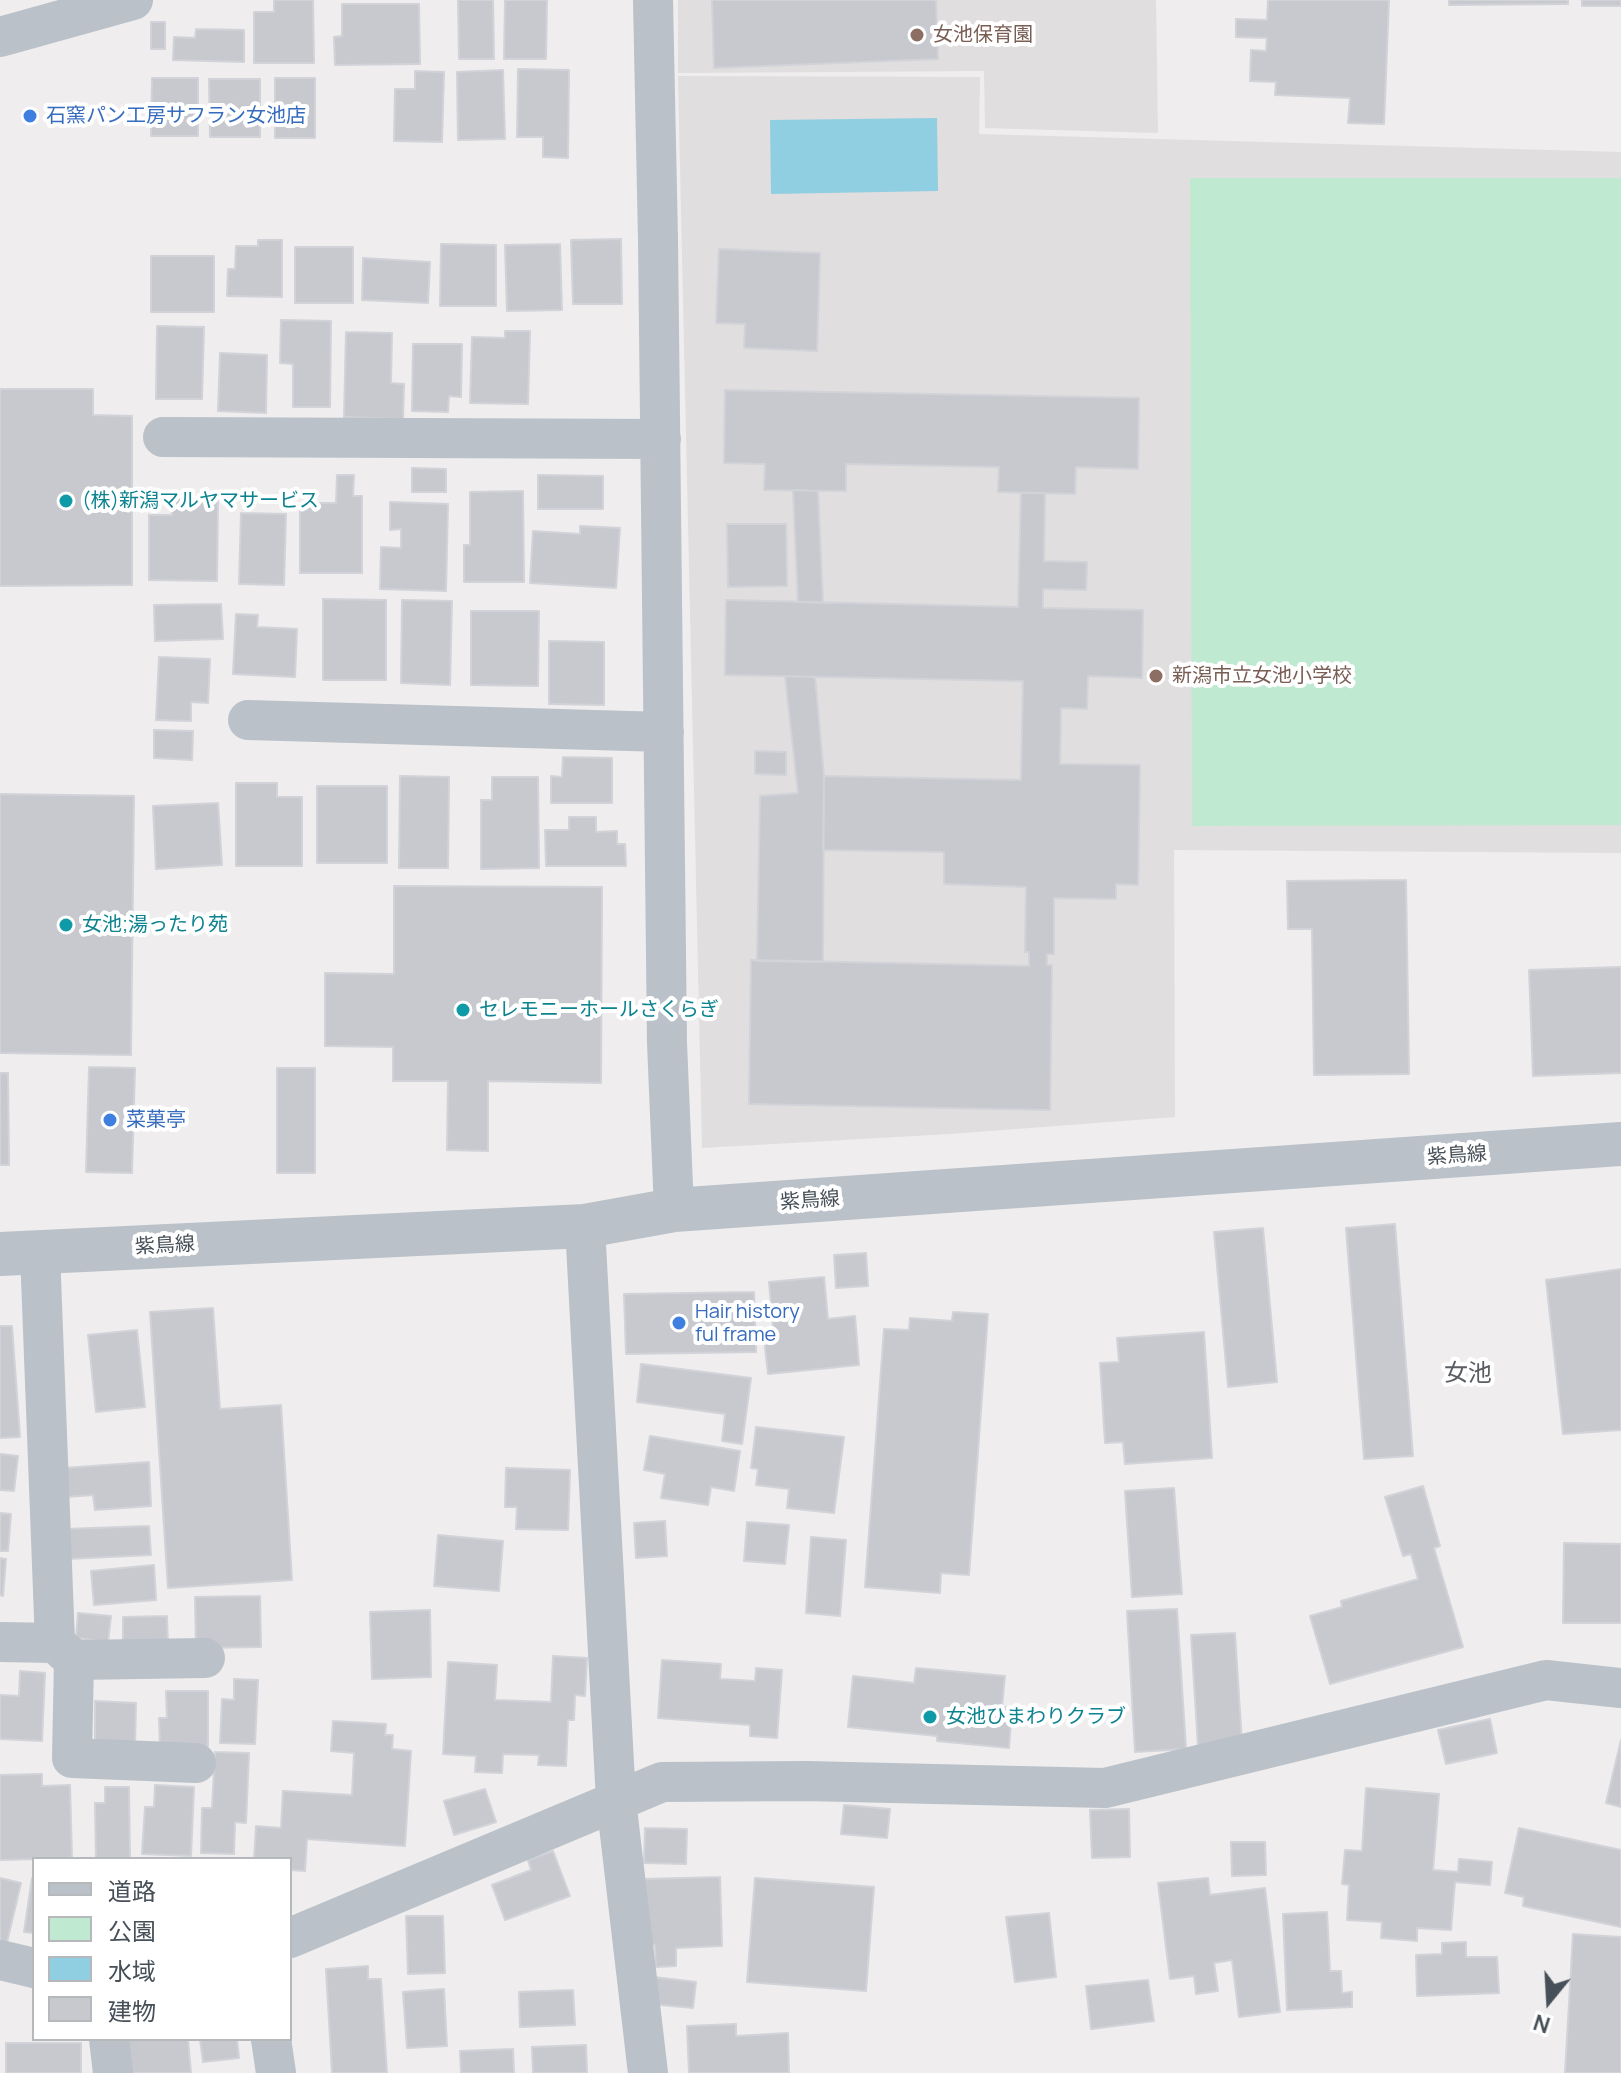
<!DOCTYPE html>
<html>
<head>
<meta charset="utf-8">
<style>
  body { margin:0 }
  #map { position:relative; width:1621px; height:2073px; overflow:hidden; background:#efeded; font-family:Manrope,"Noto Sans JP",sans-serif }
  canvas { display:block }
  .legend { position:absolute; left:32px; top:1857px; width:260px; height:184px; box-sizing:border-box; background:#fff; border:2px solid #b5b9bc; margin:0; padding:10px 14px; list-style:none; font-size:24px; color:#475058 }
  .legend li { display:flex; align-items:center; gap:16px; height:40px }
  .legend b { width:40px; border:2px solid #b5b9bc }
  .north { position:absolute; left:1509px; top:1961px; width:80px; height:80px; -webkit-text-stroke:6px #fff; paint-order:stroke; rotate:198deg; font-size:22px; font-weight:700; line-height:32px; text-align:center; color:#475058 }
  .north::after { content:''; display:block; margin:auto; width:28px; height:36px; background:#475058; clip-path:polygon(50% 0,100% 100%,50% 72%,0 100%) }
</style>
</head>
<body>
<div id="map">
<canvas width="1621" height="2073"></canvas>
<ul class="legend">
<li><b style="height:10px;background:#bac1c8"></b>道路</li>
<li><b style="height:22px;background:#bfead1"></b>公園</li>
<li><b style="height:22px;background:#90cfe2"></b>水域</li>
<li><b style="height:22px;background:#c7c9cf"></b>建物</li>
</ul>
<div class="north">N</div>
</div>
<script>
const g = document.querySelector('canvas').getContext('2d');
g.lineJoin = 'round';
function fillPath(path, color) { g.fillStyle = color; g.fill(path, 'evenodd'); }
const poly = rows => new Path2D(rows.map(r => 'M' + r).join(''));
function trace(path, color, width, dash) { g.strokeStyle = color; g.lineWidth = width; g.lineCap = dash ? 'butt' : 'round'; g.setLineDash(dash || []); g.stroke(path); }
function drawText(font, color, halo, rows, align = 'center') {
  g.font = font + ' Manrope,"Noto Sans JP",sans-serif'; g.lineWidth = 8; g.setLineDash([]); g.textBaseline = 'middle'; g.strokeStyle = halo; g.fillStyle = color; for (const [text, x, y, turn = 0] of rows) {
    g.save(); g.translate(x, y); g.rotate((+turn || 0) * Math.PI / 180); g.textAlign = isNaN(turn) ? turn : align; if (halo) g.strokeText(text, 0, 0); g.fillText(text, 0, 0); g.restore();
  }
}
const education = poly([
  [678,0,1156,0,1158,133,985,128,984,71,678,73],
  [678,76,980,77,979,134,1621,152,1621,853,1174,850,1175,1117,950,1134,702,1148]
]);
const green = poly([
  [1190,178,1621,178,1621,825,1192,826]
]);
const water = poly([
  [937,118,938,191,771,194,770,120]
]);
const building = poly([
  [274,0,313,0,314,63,254,63,254,12,274,12,274,0],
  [458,0,493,0,494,59,459,59,458,0],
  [505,0,547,0,546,59,504,59,505,0],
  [712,0,936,0,938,59,714,68,712,0],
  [1268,0,1389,0,1384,124,1348,123,1350,98,1275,95,1276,82,1250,81,1251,50,1266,51,1267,38,1236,37,1236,19,1267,20,1268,0],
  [1449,0,1568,0,1568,4,1449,5,1449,0],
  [1582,0,1621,0,1621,6,1582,6,1582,0],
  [342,4,419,4,420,64,335,65,334,37,342,36,342,4],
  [151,22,165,22,165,49,151,49,151,22],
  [196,29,244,30,244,62,173,60,174,37,195,38,196,29],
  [518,69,569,70,568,158,543,157,543,137,517,137,518,69],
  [503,70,505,139,458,140,457,72,503,70],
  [415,71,444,72,442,142,394,141,395,89,415,89,415,71],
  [152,78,198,78,198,136,151,136,152,78],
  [275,78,315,78,315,138,275,138,275,78],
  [209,79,260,79,260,137,210,137,209,79],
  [621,239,622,304,573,304,571,240,621,239],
  [258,240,282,240,282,297,227,296,228,269,235,269,236,246,258,246,258,240],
  [441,244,496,245,496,306,440,306,441,244],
  [560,244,562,310,507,311,505,245,560,244],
  [295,247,353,247,353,303,295,303,295,247],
  [719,249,820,253,817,351,744,348,745,324,716,323,719,249],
  [151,256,214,256,214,312,151,312,151,256],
  [363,258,430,262,428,303,362,300,363,258],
  [281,320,331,321,330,407,293,407,293,364,280,363,281,320],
  [157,326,204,327,202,399,156,399,157,326],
  [505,331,530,331,528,404,470,403,472,337,505,338,505,331],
  [346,332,392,333,391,383,404,384,403,419,344,417,346,332],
  [413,344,462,344,461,397,449,396,448,412,412,411,413,344],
  [220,353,267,355,266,413,218,411,220,353],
  [0,389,93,389,93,415,132,416,132,585,0,586,0,389],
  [725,390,1139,398,1138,469,1076,467,1075,494,998,492,999,467,846,464,846,491,764,490,765,464,724,463,725,390],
  [412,468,446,469,446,492,412,492,412,468],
  [337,475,354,475,353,496,362,496,362,573,300,573,300,503,336,503,337,475],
  [538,475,603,476,603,509,538,509,538,475],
  [793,490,818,491,823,603,798,602,793,490],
  [523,491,524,582,464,582,464,545,470,545,470,492,523,491],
  [1021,493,1045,493,1044,561,1087,562,1086,590,1043,589,1043,608,1143,610,1142,678,1088,676,1087,709,1061,708,1060,764,1140,765,1138,885,1116,884,1116,899,1054,898,1054,954,1047,954,1047,965,1052,965,1050,1110,749,1104,751,960,1029,966,1029,952,1025,952,1026,887,944,884,944,852,823,850,824,776,1021,780,1023,681,725,675,726,600,1018,607,1021,493],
  [172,497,218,498,217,581,149,580,149,515,172,515,172,497],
  [390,502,448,504,446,591,380,589,381,547,401,548,401,529,390,530,390,502],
  [241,513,286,514,284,585,239,584,241,513],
  [727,524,786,524,787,586,728,587,727,524],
  [580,526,620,528,616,588,530,583,533,531,580,534,580,526],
  [323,599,386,600,386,680,323,680,323,599],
  [402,600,452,601,450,685,401,683,402,600],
  [221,604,223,639,155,641,154,605,221,604],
  [471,611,539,611,538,686,471,685,471,611],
  [236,614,258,615,257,627,297,629,295,677,233,674,236,614],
  [549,641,604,642,604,705,549,704,549,641],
  [159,657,210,659,208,703,191,702,191,721,156,720,159,657],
  [785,676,815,677,824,776,823,962,757,961,760,796,798,793,785,676],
  [154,730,193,731,192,760,154,758,154,730],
  [755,751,786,752,786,775,755,774,755,751],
  [563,757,612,758,612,803,551,803,551,776,562,777,563,757],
  [400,776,449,777,448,868,399,868,400,776],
  [492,777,538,777,539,868,481,869,481,800,492,800,492,777],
  [236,783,277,783,277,797,302,797,302,866,236,866,236,783],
  [317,786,387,786,387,863,317,863,317,786],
  [0,794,134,796,131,1055,0,1053,0,794],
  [218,803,222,865,156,869,153,806,218,803],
  [569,817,596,817,596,832,617,831,617,844,625,844,626,866,546,866,545,830,569,830,569,817],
  [1406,880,1409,1074,1314,1075,1312,929,1288,929,1287,881,1406,880],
  [394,886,602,887,601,1083,488,1081,488,1151,447,1150,448,1081,393,1081,393,1047,325,1046,325,973,394,974,394,886],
  [1621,967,1621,1073,1533,1076,1529,970,1621,967],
  [89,1067,135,1068,132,1173,86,1172,89,1067],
  [277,1068,315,1068,315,1173,277,1173,277,1068],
  [0,1073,8,1073,9,1165,0,1165,0,1073],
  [1395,1224,1413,1456,1364,1459,1346,1228,1395,1224],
  [1263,1228,1277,1382,1228,1387,1214,1232,1263,1228],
  [866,1253,868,1286,836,1288,834,1255,866,1253],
  [1621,1269,1621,1430,1563,1434,1546,1280,1621,1269],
  [824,1277,828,1319,855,1316,859,1365,768,1374,764,1338,774,1338,769,1282,824,1277],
  [754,1292,756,1352,626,1354,624,1294,754,1292],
  [213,1308,220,1409,281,1405,292,1580,168,1588,150,1312,213,1308],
  [953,1312,988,1314,969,1575,941,1573,940,1593,865,1587,884,1329,909,1330,910,1318,952,1321,953,1312],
  [0,1326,12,1326,20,1437,0,1438,0,1326],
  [137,1330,145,1407,96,1412,88,1335,137,1330],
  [1204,1332,1212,1458,1125,1464,1123,1442,1105,1443,1100,1363,1119,1362,1117,1338,1204,1332],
  [641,1364,751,1378,742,1444,722,1441,725,1414,637,1402,641,1364],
  [756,1427,844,1437,834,1513,787,1508,789,1489,756,1485,758,1469,751,1468,756,1427],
  [650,1436,740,1451,734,1491,711,1487,708,1505,661,1498,665,1474,644,1470,650,1436],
  [0,1454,18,1456,14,1491,0,1490,0,1454],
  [149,1462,151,1506,95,1510,93,1495,66,1497,64,1468,149,1462],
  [506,1468,570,1470,568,1530,516,1529,517,1507,505,1507,506,1468],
  [1423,1486,1440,1546,1434,1548,1463,1647,1330,1684,1310,1616,1342,1607,1341,1601,1418,1579,1411,1554,1403,1556,1385,1497,1423,1486],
  [1174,1488,1182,1594,1132,1597,1125,1491,1174,1488],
  [0,1513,11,1514,8,1551,0,1551,0,1513],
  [665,1521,667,1556,636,1558,634,1523,665,1521],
  [747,1522,789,1525,785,1564,744,1561,747,1522],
  [149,1526,151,1555,67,1559,65,1529,149,1526],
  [438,1535,503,1541,499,1591,434,1586,438,1535],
  [811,1537,846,1540,840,1616,806,1613,811,1537],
  [1564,1543,1621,1544,1621,1623,1563,1623,1564,1543],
  [0,1558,6,1559,3,1596,0,1595,0,1558],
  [154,1565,156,1600,94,1605,91,1571,154,1565],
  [260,1596,261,1647,196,1648,195,1597,260,1596],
  [1177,1609,1186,1749,1135,1752,1127,1611,1177,1609],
  [430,1610,431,1677,372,1679,370,1612,430,1610],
  [78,1613,111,1616,108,1642,76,1638,78,1613],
  [167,1616,168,1646,123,1647,123,1617,167,1616],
  [1235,1633,1242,1743,1198,1746,1191,1635,1235,1633],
  [553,1656,587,1658,585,1696,575,1695,574,1720,568,1720,566,1766,538,1765,539,1755,503,1754,502,1773,475,1772,476,1756,443,1754,448,1662,497,1665,495,1700,551,1702,553,1656],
  [662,1660,721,1664,720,1679,755,1681,756,1668,782,1670,777,1738,750,1736,750,1725,658,1718,662,1660],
  [916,1668,1005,1676,1002,1707,1012,1707,1009,1748,937,1741,937,1736,848,1727,853,1676,914,1683,916,1668],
  [20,1671,45,1673,42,1741,0,1739,0,1695,19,1696,20,1671],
  [234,1679,258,1680,255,1744,220,1743,222,1699,234,1700,234,1679],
  [166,1691,208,1691,208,1746,160,1746,159,1718,167,1718,166,1691],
  [95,1701,136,1703,135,1745,95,1743,95,1701],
  [1490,1719,1497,1753,1446,1764,1438,1730,1490,1719],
  [333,1721,386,1724,385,1735,393,1735,392,1749,411,1751,405,1846,307,1839,305,1871,290,1870,290,1859,254,1859,256,1826,281,1828,283,1791,352,1795,354,1753,331,1751,333,1721],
  [1621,1740,1621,1807,1606,1803,1621,1740],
  [215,1752,249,1753,246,1823,235,1822,234,1854,201,1853,202,1808,212,1808,215,1752],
  [42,1774,42,1786,70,1785,72,1858,0,1860,0,1775,42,1774],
  [155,1785,194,1787,191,1856,142,1854,145,1807,154,1807,155,1785],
  [105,1787,129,1787,130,1859,96,1859,95,1803,105,1803,105,1787],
  [1366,1788,1439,1794,1433,1870,1458,1872,1459,1859,1492,1862,1490,1885,1455,1882,1451,1930,1417,1928,1417,1941,1381,1938,1382,1922,1347,1920,1349,1885,1342,1884,1345,1850,1362,1851,1366,1788],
  [485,1789,496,1822,454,1835,444,1801,485,1789],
  [844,1805,890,1809,887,1838,841,1834,844,1805],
  [1129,1809,1130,1857,1092,1858,1090,1810,1129,1809],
  [645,1828,687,1829,686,1864,644,1863,645,1828],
  [1519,1828,1621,1850,1621,1927,1523,1906,1524,1897,1505,1893,1519,1828],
  [1231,1842,1265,1842,1266,1875,1232,1876,1231,1842],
  [553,1851,570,1896,505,1920,492,1885,531,1870,528,1860,553,1851],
  [720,1877,722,1946,676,1948,676,1966,656,1967,655,1945,647,1945,645,1879,720,1877],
  [0,1878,21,1883,5,1951,0,1950,0,1878],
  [32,1878,34,1878,34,1933,24,1932,32,1878],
  [755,1878,874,1887,866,1991,747,1982,755,1878],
  [1208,1878,1210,1895,1265,1888,1280,2012,1239,2017,1232,1960,1214,1963,1218,1991,1196,1994,1194,1976,1170,1979,1158,1883,1208,1878],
  [1327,1912,1330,1971,1341,1971,1342,1993,1352,1992,1352,2007,1287,2010,1283,1914,1327,1912],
  [1049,1913,1056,1977,1015,1982,1006,1917,1049,1913],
  [406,1916,443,1916,445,1973,408,1974,406,1916],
  [1573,1934,1621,1937,1621,2073,1565,2073,1573,1934],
  [1466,1942,1466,1957,1497,1957,1499,1993,1417,1996,1416,1955,1442,1954,1442,1943,1466,1942],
  [368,1966,368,1979,381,1979,387,2073,332,2073,326,1969,368,1966],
  [654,1977,696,1982,693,2008,651,2004,654,1977],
  [1148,1980,1154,2021,1091,2029,1086,1986,1148,1980],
  [444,1989,447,2046,407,2048,403,1992,444,1989],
  [573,1990,575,2025,520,2027,519,1992,573,1990],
  [736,2024,736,2036,788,2033,789,2073,689,2073,687,2026,736,2024],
  [119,2039,188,2039,191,2073,121,2073,119,2039],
  [200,2039,237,2039,239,2058,203,2062,200,2039],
  [6,2043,81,2043,81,2073,6,2073,6,2043],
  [586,2045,587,2073,533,2073,532,2047,586,2045],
  [513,2049,514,2073,461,2073,460,2051,513,2049]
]);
const minor = poly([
  [653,0,658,240,667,1043,674,1210],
  [0,37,133,0],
  [163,437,661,439],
  [248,720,664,732],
  [585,1226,616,1800,648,2073],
  [0,1642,55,1643,40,1252],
  [55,1643,74,1660,72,1758,196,1763],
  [74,1660,205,1658],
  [290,1938,662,1782,806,1781,1105,1788,1546,1680,1621,1688],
  [0,1960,34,1968],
  [109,2039,113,2073],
  [271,2039,276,2073]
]);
const tertiary = poly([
  [0,1254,585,1226,674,1210,1621,1144]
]);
const markers = [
  [917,35,8,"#8d6e63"],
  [30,116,8,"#3f7fe0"],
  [66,501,8,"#0f9aa8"],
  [1156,676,8,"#8d6e63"],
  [66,925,8,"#0f9aa8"],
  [463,1010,8,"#0f9aa8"],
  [110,1120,8,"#3f7fe0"],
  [679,1323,8,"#3f7fe0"],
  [930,1717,8,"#0f9aa8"]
];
const educationNames = [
  ["女池保育園",933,35],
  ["新潟市立女池小学校",1172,676]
];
const shopNames = [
  ["石窯パン工房サフラン女池店",46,116],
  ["菜菓亭",126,1120],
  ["Hair history",695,1312],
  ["ful frame",695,1335]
];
const cultureNames = [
  ["(株)新潟マルヤマサービス",82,501],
  ["女池;湯ったり苑",82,925],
  ["セレモニーホールさくらぎ",479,1010],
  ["女池ひまわりクラブ",946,1717]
];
const streetNames = [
  ["紫鳥線",1457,1156,-4],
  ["紫鳥線",810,1201,-4],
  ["紫鳥線",165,1246,-3]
];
const quarterNames = [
  ["女池",1468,1374]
];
fillPath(education, '#e0dede');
fillPath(green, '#bfead1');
fillPath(water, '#90cfe2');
fillPath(building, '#c7c9cf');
trace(building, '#d1d3d8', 2);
trace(minor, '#bac1c8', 40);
trace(tertiary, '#bac1c8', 44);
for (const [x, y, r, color] of markers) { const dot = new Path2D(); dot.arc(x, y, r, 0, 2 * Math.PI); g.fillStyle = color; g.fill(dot); trace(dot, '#fff', 3); }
drawText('20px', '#785e54', '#fff', educationNames, 'left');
drawText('20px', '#366cbe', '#fff', shopNames, 'left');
drawText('20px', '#0d838f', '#fff', cultureNames, 'left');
drawText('20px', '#475058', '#fff', streetNames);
drawText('24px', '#5a5d61', '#fff', quarterNames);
</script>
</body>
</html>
